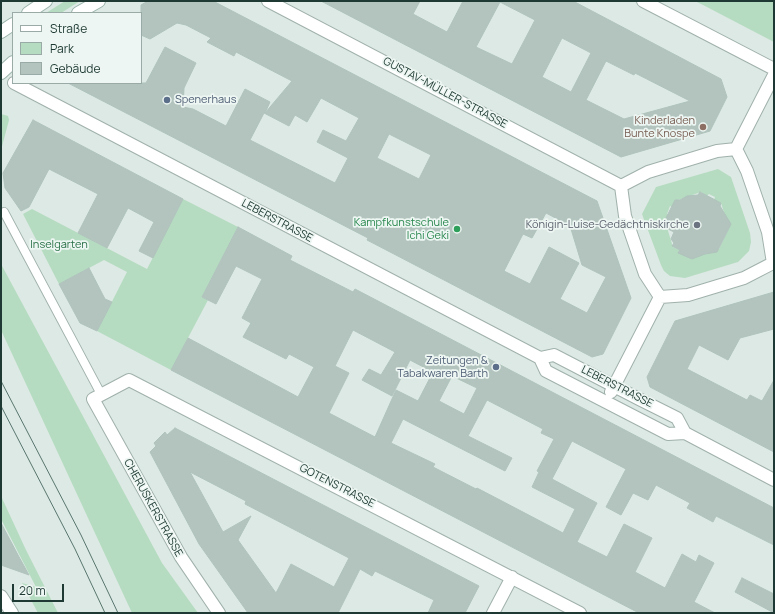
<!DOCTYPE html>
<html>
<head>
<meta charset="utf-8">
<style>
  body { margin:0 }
  #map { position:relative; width:775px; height:614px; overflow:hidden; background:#dde9e4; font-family:Manrope,sans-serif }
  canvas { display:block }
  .frame { position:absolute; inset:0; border:2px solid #1e3933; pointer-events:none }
  .legend { position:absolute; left:12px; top:12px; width:130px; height:72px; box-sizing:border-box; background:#edf6f2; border:1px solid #9aaaa6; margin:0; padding:5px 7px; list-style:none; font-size:12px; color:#1e3933 }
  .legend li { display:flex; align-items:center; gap:8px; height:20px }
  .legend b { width:20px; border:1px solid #9aaaa6 }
  .scale { position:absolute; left:12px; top:584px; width:52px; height:18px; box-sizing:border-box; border:2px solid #1e3933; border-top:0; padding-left:5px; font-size:12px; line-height:14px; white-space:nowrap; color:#1e3933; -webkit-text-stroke:3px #edf6f2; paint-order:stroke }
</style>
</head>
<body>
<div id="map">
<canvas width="775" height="614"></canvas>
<div class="frame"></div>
<ul class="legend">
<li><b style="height:5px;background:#fff"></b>Straße</li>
<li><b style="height:11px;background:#b5dcc1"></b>Park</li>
<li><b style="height:11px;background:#b2c4bd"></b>Gebäude</li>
</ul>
<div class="scale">20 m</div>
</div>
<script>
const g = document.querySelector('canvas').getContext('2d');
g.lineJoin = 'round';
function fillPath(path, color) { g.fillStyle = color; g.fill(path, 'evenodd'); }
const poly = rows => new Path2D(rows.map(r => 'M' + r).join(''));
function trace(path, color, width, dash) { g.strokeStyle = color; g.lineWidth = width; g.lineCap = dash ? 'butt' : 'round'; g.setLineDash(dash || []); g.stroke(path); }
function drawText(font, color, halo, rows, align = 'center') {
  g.font = font + ' Manrope,sans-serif'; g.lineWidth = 3.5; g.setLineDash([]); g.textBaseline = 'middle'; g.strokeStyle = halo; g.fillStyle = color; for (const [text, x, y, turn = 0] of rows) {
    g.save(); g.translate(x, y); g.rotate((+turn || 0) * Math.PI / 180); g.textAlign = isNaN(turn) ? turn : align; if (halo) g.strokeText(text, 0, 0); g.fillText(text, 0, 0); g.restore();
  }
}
const green = poly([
  [65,1,80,1,61,13,46,13],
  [695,1,774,1,774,42,705,6],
  [1,114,8,116,9,120,1,150],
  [718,169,731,177,750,233,751,242,749,251,738,262,685,278,670,276,664,271,661,265,642,214,656,187],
  [701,192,707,196,709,194,715,197,714,200,721,203,729,228,719,249,679,252,680,250,673,247,665,221,669,215,667,214,670,206,673,208,678,200],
  [183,199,238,227,202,297,208,300,171,370,97,331,127,272,104,260,59,284,23,214,32,209,147,269],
  [1,264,162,563,198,613,132,613,1,330],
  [1,496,26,550,58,613,38,613,22,583,36,587,1,519]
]);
const building = poly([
  [148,1,213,1,597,201,631,298,603,354,592,357,367,240,368,238,68,83,146,83,165,47,196,63,184,88,183,107,193,109,226,126,245,89,270,102,265,113,292,81,236,52,234,56,207,42,211,38,186,25,177,23,150,39,141,35,141,5,148,1],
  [321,98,359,118,346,141,323,130,317,142,348,158,335,183,250,140,264,113,289,126,295,115,307,122,321,98],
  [389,134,431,155,419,179,377,158,389,134],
  [546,213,565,223,571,229,582,265,606,277,587,313,560,299,579,263,549,247,530,284,504,271,523,234,532,238,546,213],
  [321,1,420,1,413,14,447,32,463,1,573,1,721,79,727,97,710,131,621,157,321,1],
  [500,2,535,20,512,64,476,47,500,2],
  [562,38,591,53,571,92,542,77,562,38],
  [606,61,634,75,635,73,690,101,624,119,586,100,606,61],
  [33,120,183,199,153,258,139,251,154,222,128,208,107,248,78,233,98,194,49,169,29,207,21,211,5,188,3,173,33,120],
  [700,192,721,203,720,206,731,224,717,252,705,254,692,259,678,253,680,250,672,246,674,243,671,239,674,232,668,229,666,218,675,200,680,200,687,196,698,195,700,192],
  [238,227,292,256,290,260,353,292,355,289,774,508,774,545,716,516,713,522,687,508,690,503,656,485,648,500,633,493,621,515,606,507,626,469,572,441,552,479,597,503,577,542,607,557,624,524,652,538,635,572,665,588,682,554,696,562,699,555,714,563,694,602,715,613,639,613,171,370,188,338,298,397,314,367,289,354,286,359,243,337,251,323,242,318,262,279,236,266,216,304,202,297,238,227],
  [353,330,395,352,381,375,369,369,362,380,392,396,410,360,433,372,418,401,396,390,375,437,329,413,349,373,335,366,353,330],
  [452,376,477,388,464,414,439,401,452,376],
  [487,400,543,429,541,433,554,439,537,471,539,472,532,487,575,509,563,533,477,488,476,489,433,467,435,464,391,443,403,419,505,471,512,458,468,436,487,400],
  [89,268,105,299,112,302,97,331,80,323,59,284,89,268],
  [774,292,774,329,740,338,728,360,699,345,687,369,747,400,750,395,762,401,774,380,774,452,650,387,647,377,675,321,774,292],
  [175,428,479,586,465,613,428,613,434,600,375,571,372,576,360,569,338,613,248,613,199,544,150,452,156,446,154,443,165,432,167,435,175,428],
  [190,472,246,501,245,504,349,558,334,587,291,564,276,593,238,540,251,516,223,532,190,472],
  [1,523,18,555,29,575,1,565,1,523],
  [742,578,774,594,774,613,735,592,742,578]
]);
const service = poly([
  [4,212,101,394]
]);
const minor = poly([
  [268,1,621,186],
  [643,1,774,69],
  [14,83,540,358,546,371,668,434,685,433,774,480],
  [736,149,747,171,768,232,773,263,744,278,688,295,660,297,645,274,625,216,621,186,648,172,717,151,736,149],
  [736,149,774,75],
  [540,358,554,355,639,399,677,418,685,433],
  [611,392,660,297],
  [1,596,12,613],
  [219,613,181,557,93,399,129,380,580,613],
  [493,613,512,577]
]);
const secondary = poly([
  [28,13,46,1],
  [78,13,99,1],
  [1,32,13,24],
  [1,73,13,62]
]);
const tram = poly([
  [1,381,81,535,118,613],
  [1,406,75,549,105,613]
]);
const markers = [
  [167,100,4,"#5c6f8a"],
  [703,127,4,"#8d6e63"],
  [697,225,4,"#6b7280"],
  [457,229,4,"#2e9e5b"],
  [496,367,4,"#5c6f8a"]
];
const streetNames = [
  ["GUSTAV-MÜLLER-STRASSE",445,93,28],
  ["LEBERSTRASSE",277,221,28],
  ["LEBERSTRASSE",617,387,27],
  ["GOTENSTRASSE",337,486,27],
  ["CHERUSKERSTRASSE",153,508,61]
];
const serviceNames = [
  ["Spenerhaus",175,100],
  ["Zeitungen &",488,361,"right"],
  ["Tabakwaren Barth",488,374,"right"]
];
const educationNames = [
  ["Kinderladen",695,121],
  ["Bunte Knospe",695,134]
];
const leisureNames = [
  ["Kampfkunstschule",449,223],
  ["Ichi Geki",449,236]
];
const worshipNames = [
  ["Königin-Luise-Gedächtniskirche",689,225]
];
const parkNames = [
  ["Inselgarten",59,245]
];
fillPath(green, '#b5dcc1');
fillPath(building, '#b2c4bd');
trace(building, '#afc3bc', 1);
trace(service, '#a0b1ab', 10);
trace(minor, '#a0b1ab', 14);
trace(secondary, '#9cb5ad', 14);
trace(service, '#fff', 8);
trace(minor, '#fff', 12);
trace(secondary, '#fff', 12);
trace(tram, '#58756f', 1);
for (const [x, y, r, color] of markers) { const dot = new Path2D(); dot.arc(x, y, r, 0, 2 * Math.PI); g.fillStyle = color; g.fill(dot); trace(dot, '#edf6f2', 1.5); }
drawText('11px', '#1e3933', '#edf6f2', streetNames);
drawText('11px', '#4e5e75', '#edf6f2', serviceNames, 'left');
drawText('11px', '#785e54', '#edf6f2', educationNames, 'right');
drawText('11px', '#27864d', '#edf6f2', leisureNames, 'right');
drawText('11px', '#5b616d', '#edf6f2', worshipNames, 'right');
drawText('11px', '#287047', '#edf6f2', parkNames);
</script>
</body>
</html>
